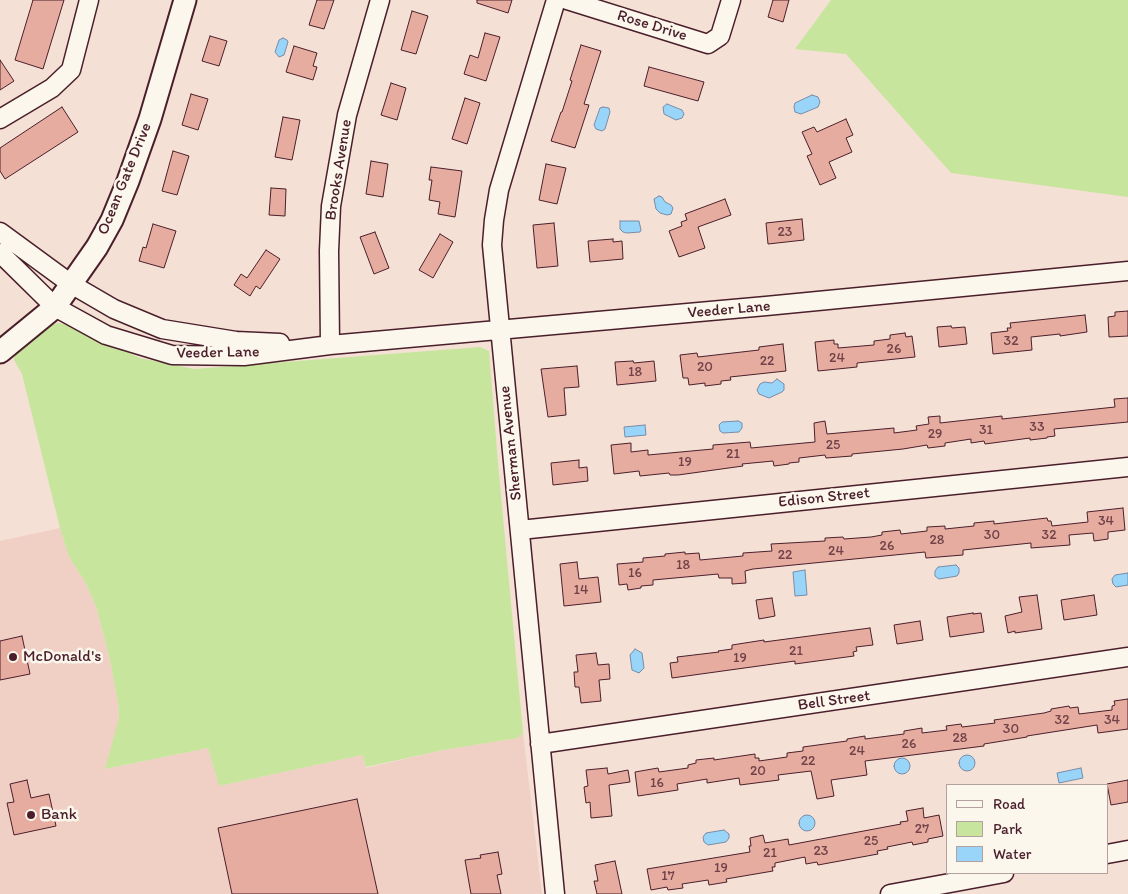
<!DOCTYPE html>
<html>
<head>
<meta charset="utf-8">
<style>
  body { margin:0 }
  #map { position:relative; width:1128px; height:894px; overflow:hidden; background:#f5e0d5; font-family:Itim,sans-serif }
  canvas { display:block }
  .legend { position:absolute; left:946px; top:784px; width:162px; height:90px; box-sizing:border-box; background:#fbf7ec; border:1px solid #b4a19f; margin:0; padding:6px 9px; list-style:none; font-size:15px; color:#4a1f2b }
  .legend li { display:flex; align-items:center; gap:10px; height:25px }
  .legend b { width:25px; border:1px solid #b4a19f }
</style>
</head>
<body>
<div id="map">
<canvas width="1128" height="894"></canvas>
<ul class="legend">
<li><b style="height:6px;background:#fbf7ec"></b>Road</li>
<li><b style="height:14px;background:#c7e59d"></b>Park</li>
<li><b style="height:14px;background:#98d5f9"></b>Water</li>
</ul>
</div>
<script>
const g = document.querySelector('canvas').getContext('2d');
g.lineJoin = 'round';
function fillPath(path, color) { g.fillStyle = color; g.fill(path, 'evenodd'); }
const poly = rows => new Path2D(rows.map(r => 'M' + r).join(''));
function trace(path, color, width, dash) { g.strokeStyle = color; g.lineWidth = width; g.lineCap = dash ? 'butt' : 'round'; g.setLineDash(dash || []); g.stroke(path); }
function drawText(font, color, halo, rows, align = 'center') {
  g.font = font + ' Itim,sans-serif'; g.lineWidth = 5; g.setLineDash([]); g.textBaseline = 'middle'; g.strokeStyle = halo; g.fillStyle = color; for (const [text, x, y, turn = 0] of rows) {
    g.save(); g.translate(x, y); g.rotate((+turn || 0) * Math.PI / 180); g.textAlign = isNaN(turn) ? turn : align; if (halo) g.strokeText(text, 0, 0); g.fillText(text, 0, 0); g.restore();
  }
}
const built = poly([
  [60,528,69,557,84,580,96,606,110,660,118,703,119,718,106,769,208,748,219,786,362,755,366,768,443,750,518,738,523,733,542,894,0,894,0,541]
]);
const green = poly([
  [831,0,1128,0,1128,197,951,173,846,54,795,49],
  [58,323,68,325,140,358,194,369,480,347,489,351,498,463,523,733,518,738,443,750,366,767,362,755,219,786,208,748,105,769,119,718,118,703,110,660,96,606,84,580,69,557,60,528,22,374,14,360,15,354,47,326]
]);
const water = poly([
  [283,38,287,40,288,42,284,55,279,57,275,52,279,40,283,38],
  [812,95,818,97,820,102,818,107,801,114,795,112,794,107,795,103,812,95],
  [667,104,682,110,684,114,682,118,676,120,664,114,663,107,667,104],
  [603,107,609,108,610,112,605,129,602,131,596,129,594,125,600,108,603,107],
  [659,196,662,197,665,202,671,205,673,208,671,214,667,215,660,213,656,209,654,199,659,196],
  [620,221,639,221,641,230,640,232,627,233,623,232,620,229,620,221],
  [777,379,784,384,784,390,782,392,769,398,759,394,757,390,760,384,764,382,772,383,777,379],
  [738,421,742,423,742,428,739,432,723,433,720,431,719,425,722,422,738,421],
  [645,425,646,435,625,437,624,427,645,425],
  [956,565,959,568,959,573,957,576,939,579,935,576,935,571,938,567,956,565],
  [805,570,807,595,795,596,793,572,805,570],
  [1128,573,1128,585,1116,587,1113,584,1112,579,1115,575,1128,573],
  [635,649,642,653,644,668,639,673,632,670,630,655,635,649],
  '959 763a8 8 0 1 1 16 0a8 8 0 1 1-16 0Z',
  '894 766a8 8 0 1 1 16 0a8 8 0 1 1-16 0Z',
  [1081,768,1083,778,1059,783,1057,773,1081,768],
  '799 823a8 8 0 1 1 16 0a8 8 0 1 1-16 0Z',
  [724,830,729,834,729,838,726,842,708,845,704,842,703,837,706,833,724,830]
]);
const building = poly([
  [33,0,64,0,43,69,15,60,33,0],
  [317,0,334,0,324,29,309,25,317,0],
  [477,0,512,0,508,13,477,3,477,0],
  [773,0,789,0,783,22,768,17,773,0],
  [412,11,428,16,416,54,401,50,412,11],
  [485,33,500,37,486,81,464,74,470,55,478,58,485,33],
  [210,36,227,41,219,66,202,61,210,36],
  [581,45,601,51,584,104,589,105,575,148,551,141,561,112,562,112,572,81,570,80,581,45],
  [294,46,317,53,313,66,317,67,313,80,286,72,294,46],
  [0,60,14,81,0,90,0,60],
  [649,67,704,82,698,101,644,86,649,67],
  [391,83,406,88,397,120,381,115,391,83],
  [191,94,208,99,198,130,182,125,191,94],
  [465,98,480,103,467,144,452,139,465,98],
  [62,107,78,132,5,179,0,171,0,148,62,107],
  [283,117,300,120,292,160,275,157,283,117],
  [846,119,853,135,846,138,852,152,829,162,836,178,820,185,807,156,812,154,802,132,814,127,817,132,846,119],
  [173,151,189,156,177,195,162,191,173,151],
  [371,161,388,164,383,197,366,194,371,161],
  [546,164,566,168,557,204,539,200,546,164],
  [431,167,462,171,455,217,438,214,440,202,429,200,432,180,429,180,431,167],
  [271,188,286,189,285,216,269,215,271,188],
  [725,199,731,215,698,227,705,248,679,257,669,231,682,226,681,222,687,220,685,214,725,199],
  [802,219,804,240,768,244,766,223,802,219],
  [554,223,558,266,537,268,533,225,554,223],
  [153,224,176,231,164,268,139,261,143,247,146,248,153,224],
  [375,232,389,268,374,274,360,237,375,232],
  [440,234,453,242,433,278,419,270,440,234],
  [613,239,613,242,622,241,623,259,590,262,588,241,613,239],
  [266,250,280,259,260,289,256,286,250,296,234,285,241,274,247,278,266,250],
  [1128,311,1128,336,1109,337,1108,317,1115,316,1115,312,1128,311],
  [1085,315,1087,332,1060,336,1060,334,1031,337,1032,350,993,354,991,333,1008,331,1007,328,1011,328,1010,323,1085,315],
  [951,326,952,328,965,327,967,344,939,347,937,327,951,326],
  [905,333,906,337,912,336,915,357,857,363,857,367,818,371,815,342,834,340,834,344,838,344,838,348,874,345,874,341,890,339,890,335,905,333],
  [783,344,786,371,730,377,731,380,721,381,721,384,705,386,705,383,689,385,688,378,683,378,680,355,697,353,698,357,759,350,759,347,783,344],
  [633,361,634,363,654,361,656,381,617,385,615,362,633,361],
  [577,366,579,387,564,388,566,415,548,417,541,369,577,366],
  [1128,398,1128,422,1054,429,1055,436,1047,437,1047,438,1030,440,1030,438,985,444,984,441,971,443,971,439,945,443,945,446,928,448,927,445,903,449,852,454,852,456,826,458,825,455,799,458,799,462,789,463,789,464,774,466,773,461,742,464,743,466,678,475,670,475,669,473,640,476,639,471,614,474,611,445,631,443,631,452,648,450,648,455,713,449,713,445,750,442,751,448,815,442,814,423,825,421,827,434,894,428,894,433,917,430,916,426,929,424,928,417,940,416,940,423,1002,416,1002,419,1115,407,1114,399,1128,398],
  [579,460,579,468,587,467,588,481,553,485,551,463,579,460],
  [1123,508,1125,530,1108,532,1108,539,1094,541,1093,533,1069,535,1070,545,1031,548,1031,543,963,550,963,555,926,558,925,552,753,569,745,571,746,583,732,584,732,578,719,578,718,574,653,580,653,585,641,586,641,588,628,590,627,584,619,585,617,564,643,562,643,558,665,556,665,554,685,552,685,554,699,553,700,560,743,556,743,553,772,551,771,544,825,541,825,538,843,537,844,539,871,537,882,535,882,532,900,530,901,534,927,531,927,527,945,526,945,529,974,526,974,523,994,521,994,524,1047,518,1048,521,1051,521,1052,526,1088,522,1087,512,1123,508],
  [577,562,579,579,598,577,601,602,564,606,560,564,577,562],
  [1037,595,1042,629,1015,633,1015,631,1008,633,1005,616,1022,612,1019,597,1037,595],
  [1094,595,1097,615,1064,620,1061,600,1094,595],
  [772,598,775,616,759,619,756,600,772,598],
  [973,613,973,614,981,613,984,632,950,637,947,617,973,613],
  [920,621,923,640,897,644,894,625,920,621],
  [870,628,873,645,856,647,857,651,853,652,854,656,795,664,795,661,672,678,670,663,678,662,677,657,719,652,718,651,732,649,732,645,764,640,764,642,870,628],
  [22,636,30,674,0,680,0,641,22,636],
  [596,653,598,665,609,664,610,679,599,680,601,701,581,703,579,687,575,687,574,672,578,672,576,655,596,653],
  [1128,699,1128,729,1098,733,1097,725,1027,736,1027,737,984,744,984,746,865,761,867,775,831,780,834,796,817,799,811,771,778,775,779,780,740,785,739,778,707,783,707,779,677,784,678,790,638,796,635,772,658,768,659,772,688,768,688,765,696,763,696,760,714,758,714,760,755,754,755,758,759,758,759,761,787,757,787,753,803,751,803,747,847,741,847,739,865,736,865,739,904,734,904,731,922,728,922,733,947,730,946,726,961,724,962,727,995,723,994,720,1044,713,1051,711,1051,709,1069,706,1070,708,1078,707,1079,714,1112,710,1112,706,1115,705,1114,701,1128,699],
  [607,768,608,774,628,770,630,782,609,785,612,816,591,818,590,802,586,803,584,787,588,786,586,770,607,768],
  [27,780,31,798,49,794,56,826,14,835,7,803,14,802,10,784,27,780],
  [1128,780,1128,802,1111,805,1107,784,1128,780],
  [357,799,378,894,232,894,218,828,357,799],
  [923,808,924,818,939,815,943,836,928,839,928,842,913,845,912,842,887,847,888,849,877,851,878,854,818,865,817,862,806,864,805,857,775,863,775,867,772,867,773,871,726,879,727,882,709,885,708,880,682,884,683,888,668,890,667,887,651,890,647,869,750,852,749,846,751,846,750,838,763,835,765,843,788,839,789,845,901,824,900,822,908,821,906,811,923,808],
  [498,852,502,874,497,875,501,894,471,894,465,860,481,858,480,855,498,852],
  [615,861,622,894,597,894,594,881,598,881,595,865,615,861]
]);
const minor = poly([
  [567,0,708,44,720,36,731,0],
  [0,119,52,88,71,70,89,0],
  [0,232,71,284,114,309,162,329,236,341,280,343],
  [0,253,55,307,106,335,172,355,244,356,330,345,766,306,1128,271],
  [330,345,329,251,331,206,347,115,380,0],
  [520,530,1128,467],
  [540,744,1128,657],
  [1107,854,1128,850],
  [555,894,492,245,494,220,499,190,556,0],
  [890,894,1004,873]
]);
const major = poly([
  [0,352,55,307,97,247,112,220,128,181,150,119,185,0]
]);
const markers = [
  [13,657,5,"#4a1f2b"],
  [31,815,5,"#4a1f2b"]
];
const numberNames = [
  ["23",785,232],
  ["32",1011,341],
  ["26",894,349],
  ["24",837,358],
  ["22",767,361],
  ["20",705,367],
  ["18",635,372],
  ["33",1037,427],
  ["31",986,430],
  ["29",935,434],
  ["25",833,445],
  ["21",733,454],
  ["19",685,462],
  ["34",1106,521],
  ["30",992,535],
  ["32",1049,535],
  ["28",937,540],
  ["26",887,546],
  ["24",836,551],
  ["22",785,555],
  ["18",683,565],
  ["16",635,573],
  ["14",581,590],
  ["21",796,651],
  ["19",740,658],
  ["32",1062,720],
  ["34",1112,720],
  ["30",1011,729],
  ["28",960,738],
  ["26",909,744],
  ["24",857,751],
  ["22",808,761],
  ["20",758,771],
  ["16",657,783],
  ["27",922,829],
  ["25",871,841],
  ["23",821,851],
  ["21",770,853],
  ["19",721,868],
  ["17",668,876]
];
const streetNames = [
  ["Rose Drive",652,26,17],
  ["Brooks Avenue",339,170,-81],
  ["Ocean Gate Drive",125,179,-68],
  ["Veeder Lane",729,310,-5],
  ["Veeder Lane",218,353,-1],
  ["Sherman Avenue",511,443,-96],
  ["Edison Street",824,498,-6],
  ["Bell Street",834,701,-8]
];
const poiNames = [
  ["McDonald's",23,657],
  ["Bank",41,815]
];
fillPath(built, '#f0d0c5');
fillPath(green, '#c7e59d');
fillPath(water, '#98d5f9');
trace(water, '#798ca7', 1);
fillPath(building, '#e6aca0');
trace(building, '#4a1f2b', 1);
trace(minor, '#4a1f2b', 21);
trace(major, '#4a1f2b', 25);
trace(minor, '#fbf7ec', 18);
trace(major, '#fbf7ec', 21);
for (const [x, y, r, color] of markers) { const dot = new Path2D(); dot.arc(x, y, r, 0, 2 * Math.PI); g.fillStyle = color; g.fill(dot); trace(dot, '#fbf7ec', 2); }
drawText('14px', '#714248', null, numberNames);
drawText('16px', '#4a1f2b', '#fbf7ec', streetNames);
drawText('16px', '#4a1f2b', '#fbf7ec', poiNames, 'left');
</script>
</body>
</html>
